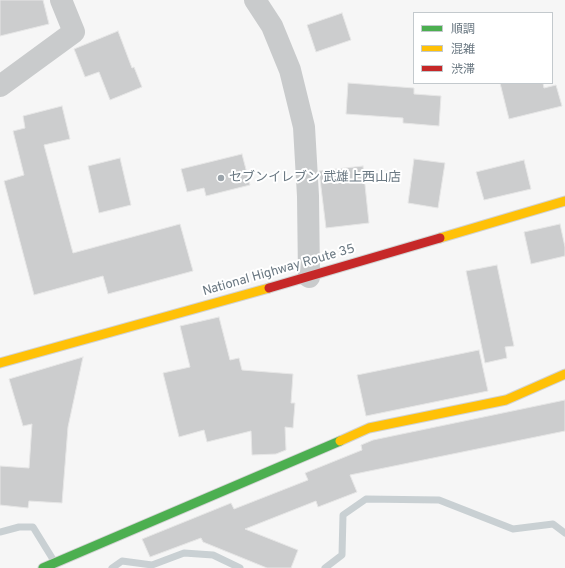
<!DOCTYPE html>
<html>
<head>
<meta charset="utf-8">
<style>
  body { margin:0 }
  #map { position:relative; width:565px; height:568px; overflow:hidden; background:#f6f6f6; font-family:Overpass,"Noto Sans JP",sans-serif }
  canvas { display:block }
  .legend { position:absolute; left:413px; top:12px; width:140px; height:72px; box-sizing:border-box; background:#fff; border:1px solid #c3c9cd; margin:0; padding:5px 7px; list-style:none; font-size:12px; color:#6a7882 }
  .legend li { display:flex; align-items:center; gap:8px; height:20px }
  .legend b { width:20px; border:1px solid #c3c9cd }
</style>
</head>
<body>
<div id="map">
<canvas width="565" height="568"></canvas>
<ul class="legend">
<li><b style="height:5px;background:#4caf50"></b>順調</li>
<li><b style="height:5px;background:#ffc107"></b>混雑</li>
<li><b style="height:5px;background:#c62828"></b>渋滞</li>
</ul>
</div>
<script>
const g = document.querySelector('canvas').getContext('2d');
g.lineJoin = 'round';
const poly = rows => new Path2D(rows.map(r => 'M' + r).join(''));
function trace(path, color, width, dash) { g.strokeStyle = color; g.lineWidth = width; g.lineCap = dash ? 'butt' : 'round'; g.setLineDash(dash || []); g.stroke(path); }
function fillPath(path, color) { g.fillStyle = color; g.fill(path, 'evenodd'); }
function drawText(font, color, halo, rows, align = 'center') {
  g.font = font + ' Overpass,"Noto Sans JP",sans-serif'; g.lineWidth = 4; g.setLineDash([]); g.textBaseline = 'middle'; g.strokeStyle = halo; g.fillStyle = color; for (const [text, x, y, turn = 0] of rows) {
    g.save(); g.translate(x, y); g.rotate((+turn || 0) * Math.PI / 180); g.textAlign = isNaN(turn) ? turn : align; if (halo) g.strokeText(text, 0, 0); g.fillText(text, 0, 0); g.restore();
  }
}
const stream = poly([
  [0,532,19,527,33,527,54,561],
  [112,568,122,561,152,565,184,553,213,555,240,568],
  [325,568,342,555,343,515,366,499,439,500,513,529,553,524,565,533]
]);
const building = poly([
  [0,0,43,0,49,24,0,36,0,0],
  [342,13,351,40,316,52,307,25,342,13],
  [118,31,132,68,134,67,142,87,110,100,99,72,85,77,74,49,118,31],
  [348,83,414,88,414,94,441,96,439,126,403,123,403,118,346,114,348,83],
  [500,83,543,83,544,88,556,85,562,106,509,119,500,83],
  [62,106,70,139,44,145,73,253,180,224,193,271,108,294,103,276,34,295,4,181,24,175,13,131,25,128,23,116,62,106],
  [242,154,250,185,206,196,204,188,187,192,181,169,242,154],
  [120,158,131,205,99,213,88,166,120,158],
  [414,159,445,163,438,208,408,203,414,159],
  [524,160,531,189,484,200,476,172,524,160],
  [363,166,369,223,326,228,319,171,363,166],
  [560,224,565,247,565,256,531,264,524,232,560,224],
  [497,265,514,346,505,347,507,358,485,363,466,271,497,265],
  [219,317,230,360,239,358,242,370,293,374,291,403,295,403,293,428,285,427,286,450,276,454,252,455,251,431,207,442,204,430,179,437,163,373,190,367,180,326,219,317],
  [479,350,488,391,366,416,357,375,479,350],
  [83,357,68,427,62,503,29,501,28,508,0,505,0,466,29,468,32,424,23,426,9,379,83,357],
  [565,400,565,431,350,475,357,492,318,507,316,501,245,529,298,550,291,568,267,568,203,542,201,538,150,557,142,539,231,503,234,509,308,480,305,473,362,450,361,445,373,440,565,400]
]);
const street = poly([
  [255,0,272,26,290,70,304,127,308,196,309,277],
  [0,86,74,32,61,0]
]);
const fast = poly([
  [43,568,340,441]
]);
const slow = poly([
  [440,238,565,201],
  [0,363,269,288],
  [340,441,369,428,506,400,565,374]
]);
const jam = poly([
  [269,288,440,238]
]);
const markers = [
  [221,178,4,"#9ba4ab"]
];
const poiNames = [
  ["セブンイレブン 武雄上西山店",229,178]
];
const streetNames = [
  ["National Highway Route 35",279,271,-16]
];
trace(stream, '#c9d0d3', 7);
fillPath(building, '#cccdce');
trace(building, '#e6e6e6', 1);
trace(fast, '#d2d3d3', 11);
trace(slow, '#d2d3d3', 11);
trace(jam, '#d2d3d3', 11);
trace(street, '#c9cbcc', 22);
trace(fast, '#4caf50', 9);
trace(slow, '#ffc107', 9);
trace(jam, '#c62828', 9);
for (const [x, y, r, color] of markers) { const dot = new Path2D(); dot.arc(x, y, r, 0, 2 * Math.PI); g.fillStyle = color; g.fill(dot); trace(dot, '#fff', 1.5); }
drawText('13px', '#6a7882', '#fff', poiNames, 'left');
drawText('13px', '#6a7882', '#fff', streetNames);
</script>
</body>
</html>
